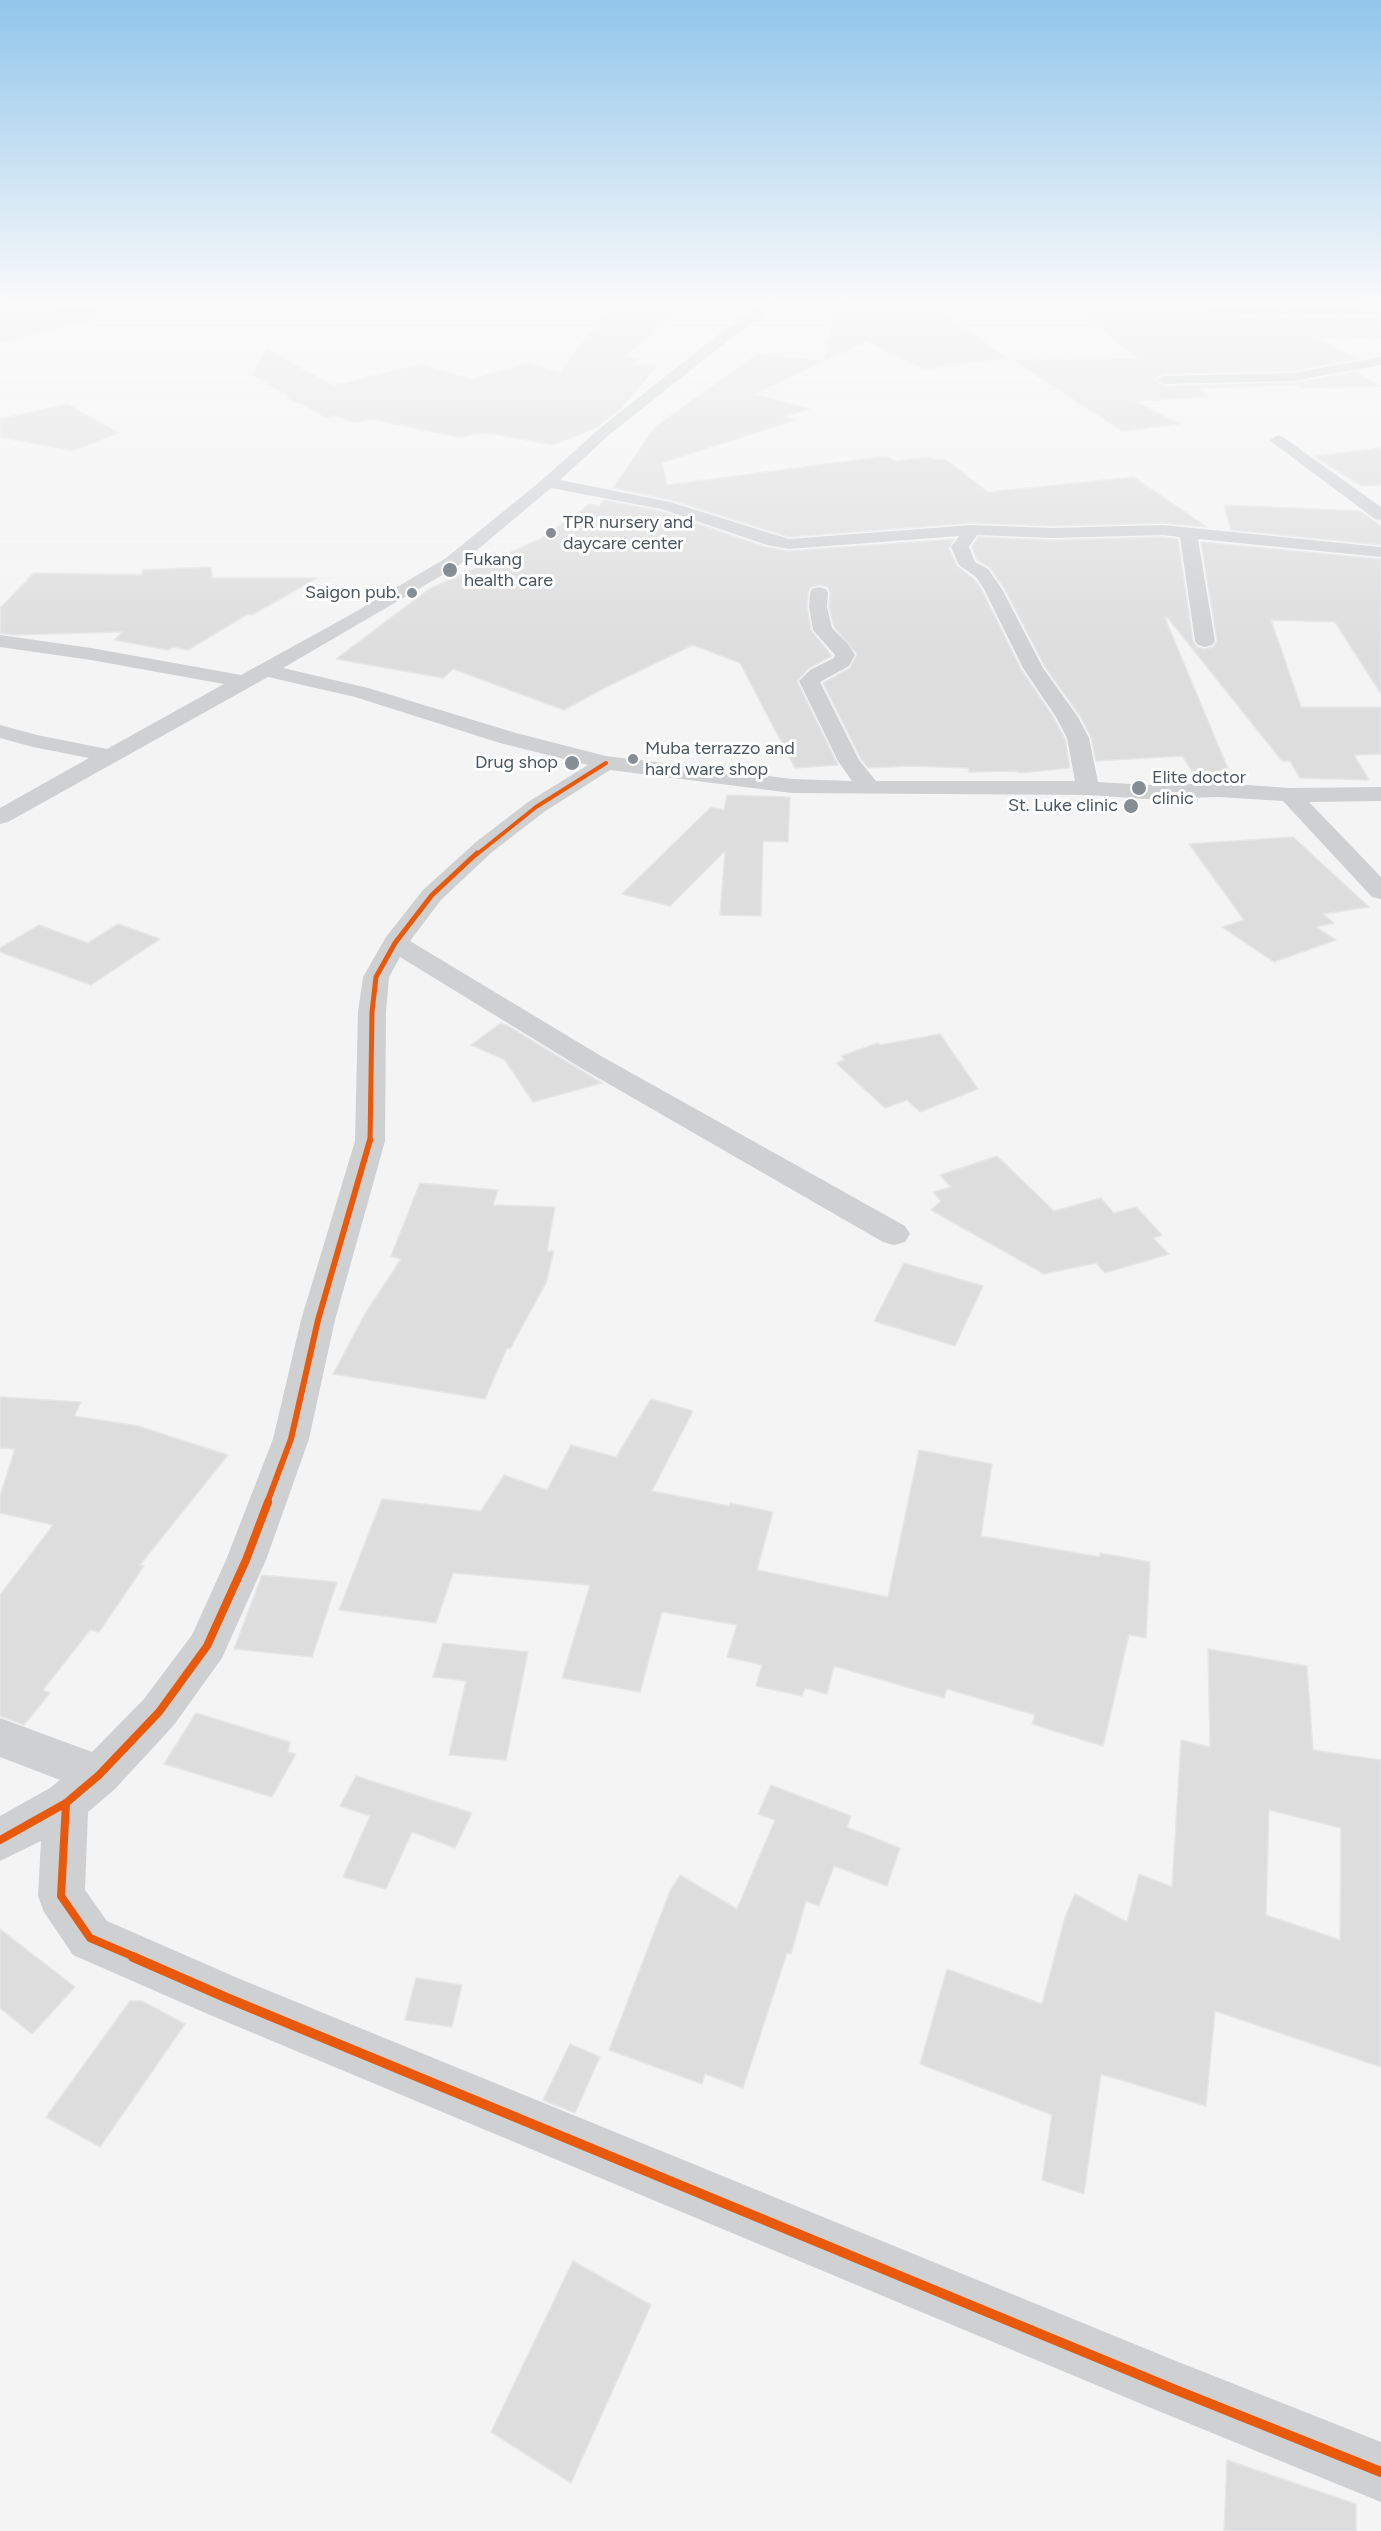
<!DOCTYPE html>
<html>
<head>
<meta charset="utf-8">
<style>
  body { margin:0 }
  canvas { display:block; background:#f4f4f4 }
</style>
</head>
<body>
<canvas width="1381" height="2531"></canvas>
<script>
const g = document.querySelector('canvas').getContext('2d');
g.lineJoin = 'round';
function fillPath(path, color) { g.fillStyle = color; g.fill(path, 'evenodd'); }
const poly = rows => new Path2D(rows.map(r => 'M' + r).join(''));
function trace(path, color, width, dash) { g.strokeStyle = color; g.lineWidth = width; g.lineCap = dash ? 'butt' : 'round'; g.setLineDash(dash || []); g.stroke(path); }
function drawText(font, color, halo, rows, align = 'center') {
  g.font = font + ' Figtree,sans-serif'; g.lineWidth = 6; g.setLineDash([]); g.textBaseline = 'middle'; g.strokeStyle = halo; g.fillStyle = color; for (const [text, x, y, turn = 0] of rows) {
    g.save(); g.translate(x, y); g.rotate((+turn || 0) * Math.PI / 180); g.textAlign = isNaN(turn) ? turn : align; if (halo) g.strokeText(text, 0, 0); g.fillText(text, 0, 0); g.restore();
  }
}
const building = poly([
  [625,301,695,301,624,356,641,358,634,364,657,365,621,409,598,427,553,445,493,434,473,434,462,438,371,419,355,423,333,415,326,418,305,405,285,398,290,397,252,374,267,349,333,386,421,364,472,380,526,363,560,372,597,324,625,301],
  [845,301,926,301,1007,358,925,369,866,341,824,361,836,304,845,304,845,301],
  [1067,301,1381,303,1381,305,1209,306,1202,313,1210,318,1381,317,1381,337,1314,338,1359,359,1293,371,1164,374,1155,379,1164,386,1293,383,1355,372,1381,386,1302,388,1297,385,1198,388,1209,397,1135,401,1180,424,1122,431,1014,360,1139,359,1067,301],
  [0,303,103,310,103,317,0,343,0,303],
  [757,354,824,361,754,394,809,409,784,417,795,420,662,463,667,485,887,456,894,461,930,457,935,460,945,459,988,492,1134,477,1207,527,1163,523,1052,526,972,523,789,537,671,500,613,488,655,427,757,354],
  [67,404,119,433,72,451,0,437,0,419,67,404],
  [1381,448,1381,485,1361,486,1314,456,1381,448],
  [604,500,660,511,766,547,789,551,954,539,949,548,957,566,974,579,982,590,1021,669,1054,718,1065,739,1070,768,1019,773,1017,771,969,772,968,768,910,766,868,768,861,759,823,683,850,668,857,654,834,627,829,607,830,592,827,587,820,585,811,587,808,593,807,607,811,630,832,656,809,668,797,681,838,765,795,768,740,663,693,645,606,687,564,710,453,669,443,678,336,659,429,589,540,539,590,504,599,506,604,500],
  [1224,505,1360,511,1381,526,1381,545,1231,530,1224,505],
  [978,537,1052,540,1163,537,1178,539,1193,641,1197,647,1204,649,1213,647,1217,641,1201,542,1381,559,1381,694,1335,622,1271,620,1301,707,1381,707,1381,754,1354,755,1369,780,1300,778,1290,761,1282,761,1167,617,1165,618,1231,776,1195,775,1182,756,1096,761,1091,737,1080,716,1045,667,1004,588,990,568,977,560,972,547,978,537],
  [211,567,212,578,317,578,252,615,248,614,188,650,173,647,168,650,114,640,123,632,13,635,0,633,0,608,34,573,142,575,143,570,211,567],
  [727,795,790,797,788,842,763,841,761,916,720,915,725,851,670,906,622,894,711,807,724,810,727,795],
  [1293,837,1369,907,1323,914,1334,923,1316,927,1336,940,1274,962,1222,927,1244,920,1189,844,1293,837],
  [118,924,160,939,91,985,0,952,0,948,39,925,88,943,118,924],
  [501,1023,508,1026,602,1083,533,1102,505,1060,471,1045,501,1023],
  [940,1034,978,1089,920,1112,907,1100,885,1108,836,1063,845,1060,841,1056,878,1043,880,1045,940,1034],
  [997,1156,1054,1211,1101,1198,1114,1213,1136,1207,1162,1235,1153,1238,1169,1254,1105,1273,1096,1263,1044,1274,931,1210,941,1201,933,1192,951,1187,940,1175,997,1156],
  [420,1183,498,1190,493,1205,555,1207,547,1251,554,1251,546,1283,510,1349,507,1348,485,1399,333,1374,365,1314,401,1259,391,1256,420,1183],
  [904,1263,983,1286,955,1346,874,1321,904,1263],
  [0,1397,81,1402,74,1416,138,1426,228,1455,140,1565,144,1566,99,1632,90,1630,43,1690,50,1693,24,1725,0,1716,0,1595,53,1525,0,1513,0,1496,15,1449,0,1448,0,1397],
  [651,1399,693,1411,652,1491,729,1506,730,1503,773,1512,757,1570,888,1597,919,1450,992,1464,981,1536,1100,1557,1100,1553,1150,1562,1146,1638,1129,1635,1103,1746,1032,1724,1035,1715,947,1689,944,1698,834,1666,827,1694,805,1688,802,1696,756,1686,762,1665,727,1657,737,1625,662,1612,640,1692,562,1678,590,1585,453,1573,436,1623,339,1610,382,1499,481,1511,504,1475,547,1490,571,1445,616,1457,651,1399],
  [262,1575,337,1582,312,1657,234,1649,262,1575],
  [443,1643,528,1652,506,1760,449,1755,466,1681,433,1677,443,1643],
  [1208,1649,1307,1666,1313,1750,1381,1760,1381,2067,1215,2011,1206,2106,1101,2074,1084,2194,1042,2180,1052,2115,920,2064,947,1969,1042,2004,1065,1917,1075,1894,1127,1922,1139,1874,1172,1887,1181,1740,1210,1747,1208,1649],
  [1269,1810,1341,1828,1340,1940,1266,1915,1269,1810],
  [196,1713,290,1742,288,1752,296,1754,272,1797,164,1764,196,1713],
  [356,1776,472,1813,455,1848,412,1832,386,1889,343,1877,370,1816,340,1806,356,1776],
  [771,1785,851,1816,847,1827,900,1848,887,1886,834,1866,819,1906,806,1901,791,1954,787,1953,743,2088,705,2074,702,2084,609,2050,670,1891,680,1875,737,1909,775,1820,758,1814,771,1785],
  [0,1929,75,1987,32,2034,0,2008,0,1929],
  [416,1978,462,1985,452,2027,405,2020,416,1978],
  [130,2001,142,2001,185,2024,100,2147,46,2117,130,2001],
  [570,2044,600,2057,575,2113,543,2100,570,2044],
  [573,2261,651,2305,571,2483,491,2432,573,2261],
  [1227,2460,1356,2504,1356,2531,1224,2531,1227,2460]
]);
const minor = poly([
  [769,301,783,301,729,340,610,434,560,480,670,502,789,539,972,525,1052,528,1163,525,1381,547,1381,557,1198,539,1215,641,1212,645,1205,647,1198,645,1195,641,1180,537,1163,535,1052,538,977,535,969,547,975,562,988,569,1002,589,1043,668,1078,717,1089,738,1098,782,1146,785,1219,783,1290,788,1381,787,1381,801,1309,802,1381,877,1381,899,1372,897,1283,801,1219,797,1146,799,1088,795,792,793,610,770,544,812,492,852,441,900,410,941,601,1056,905,1226,910,1234,905,1242,894,1245,883,1242,581,1068,400,957,389,977,386,1012,385,1141,335,1320,309,1439,266,1560,222,1658,174,1725,115,1789,88,1812,85,1890,107,1921,240,1979,1176,2361,1381,2442,1381,2502,1156,2410,210,2015,73,1955,44,1912,38,1896,41,1841,0,1861,0,1816,50,1788,60,1780,0,1757,0,1718,92,1752,144,1699,192,1635,226,1560,273,1439,301,1320,355,1141,358,1012,363,977,386,937,423,890,476,842,528,802,588,765,500,743,355,697,268,677,8,822,0,824,0,808,89,758,33,747,0,738,0,725,37,735,107,749,224,684,91,660,0,647,0,635,91,648,241,675,350,615,446,558,542,480,600,428,719,334,769,301],
  [551,488,661,509,767,545,789,549,959,536,951,547,959,565,976,577,984,589,1023,668,1056,717,1067,738,1075,781,876,781,859,760,820,682,849,666,855,655,848,644,832,628,827,607,828,593,826,589,819,587,812,589,810,593,809,607,813,630,835,655,834,658,810,670,799,681,838,761,852,781,792,779,606,756,516,733,368,688,283,668,458,566,551,488],
  [1381,307,1381,315,1210,316,1204,312,1210,308,1381,307],
  [1381,357,1381,365,1293,381,1164,384,1157,380,1164,376,1293,373,1381,357],
  [1278,435,1283,437,1381,507,1381,520,1375,519,1273,443,1270,440,1278,435]
]);
const cyclewayFar4 = poly([
  [476,855,536,807,606,763]
]);
const cyclewayFar3 = poly([
  [370,1142,372,1012,376,977,395,943,432,895,477,853]
]);
const cyclewayFar2 = poly([
  [267,1503,291,1439,318,1320,370,1140]
]);
const cyclewayFar1 = poly([
  [66,1803,61,1896,90,1938,137,1958],
  [0,1840,66,1803,99,1775,159,1712,207,1646,246,1560,268,1502]
]);
const cycleway = poly([
  [133,1957,227,1998,1176,2390,1381,2472]
]);
const markers = [
  [551,533,6,"#868d94"],
  [450,570,8,"#868d94"],
  [412,593,6,"#868d94"],
  [633,759,6,"#868d94"],
  [572,763,8,"#868d94"],
  [1139,788,8,"#868d94"],
  [1131,806,8,"#868d94"]
];
const farPoinames = [
  ["TPR nursery and",563,523],
  ["daycare center",563,544],
  ["Fukang",464,560],
  ["health care",464,581],
  ["Saigon pub.",400,593,"right"],
  ["Muba terrazzo and",645,749],
  ["hard ware shop",645,770],
  ["Drug shop",558,763,"right"],
  ["Elite doctor",1152,778],
  ["clinic",1152,799],
  ["St. Luke clinic",1118,806,"right"]
];
fillPath(building, '#ddddde');
trace(building, '#e5e6e7', 1.5);
fillPath(minor, '#ced0d2');
trace(cyclewayFar4, '#e8590c', 4);
trace(cyclewayFar3, '#e8590c', 5);
trace(cyclewayFar2, '#e8590c', 6);
trace(cyclewayFar1, '#e8590c', 8);
trace(cycleway, '#e8590c', 10);
const sky = g.createLinearGradient(0, 0, 0, 656);
sky.addColorStop(0, '#91c6eb');
sky.addColorStop(0.46, '#fafafa');
sky.addColorStop(1, '#fafafa00');
g.fillStyle = sky;
g.fillRect(0, 0, 1381, 656);
for (const [x, y, r, color] of markers) { const dot = new Path2D(); dot.arc(x, y, r, 0, 2 * Math.PI); g.fillStyle = color; g.fill(dot); trace(dot, '#fff', 2); }
drawText('18px', '#4a5661', '#fff', farPoinames, 'left');
</script>
</body>
</html>
